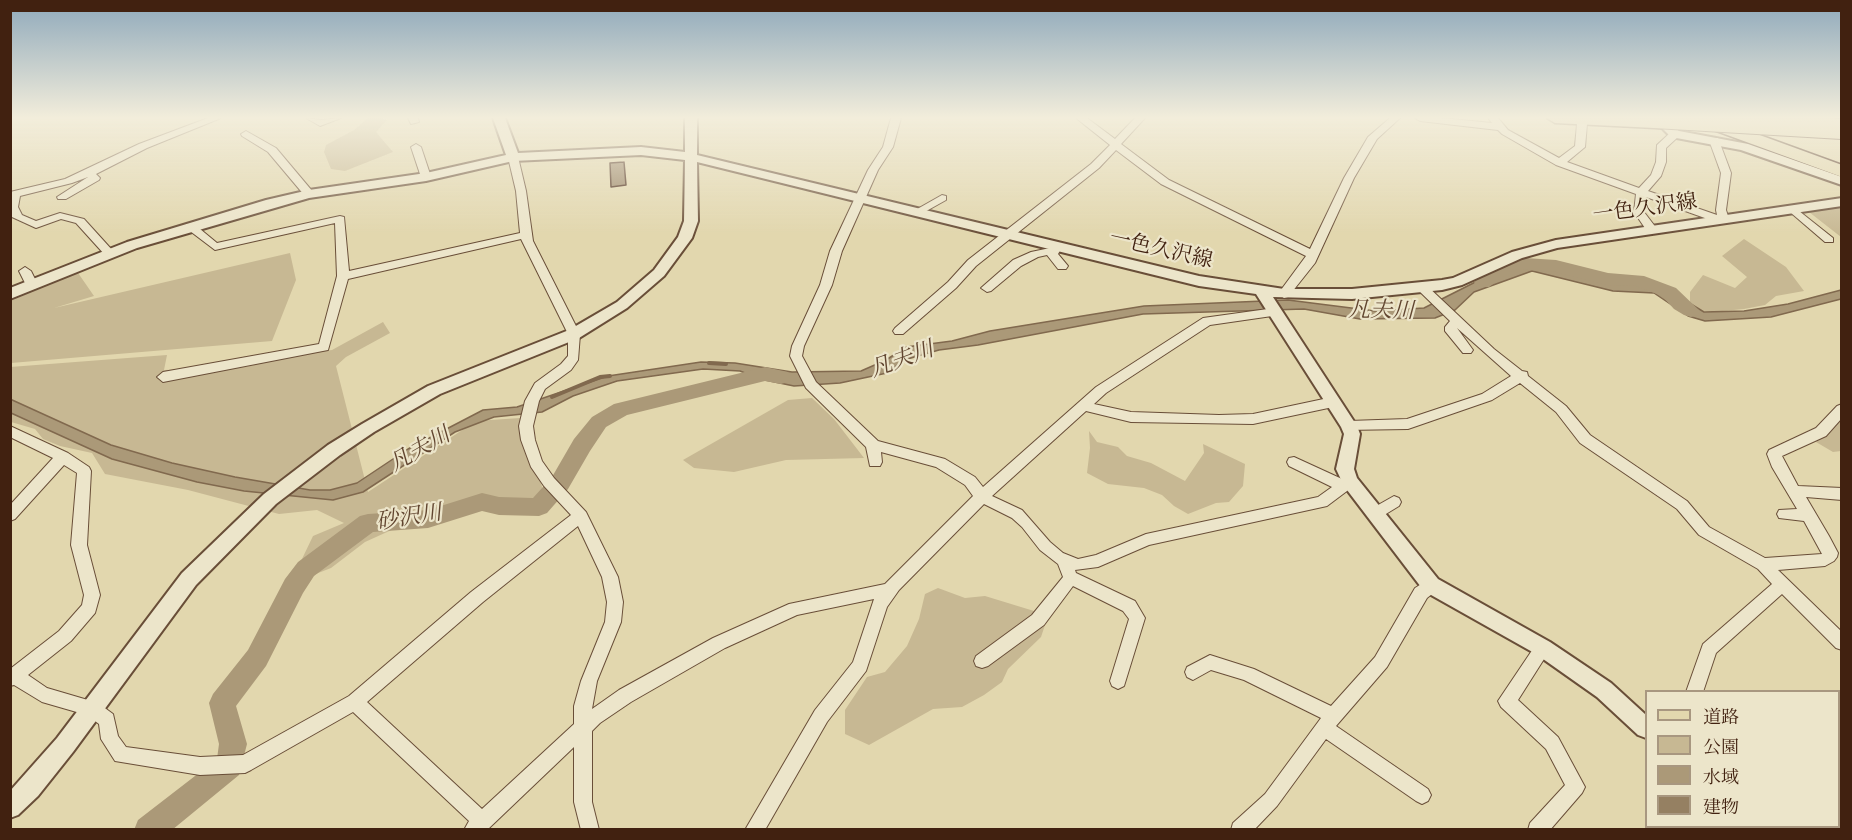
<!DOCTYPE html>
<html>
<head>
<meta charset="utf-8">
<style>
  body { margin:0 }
  #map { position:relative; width:1852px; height:840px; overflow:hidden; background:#e2d7ae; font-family:"Old Standard TT","Noto Serif JP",serif }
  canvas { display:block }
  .frame { position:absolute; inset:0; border:12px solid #412110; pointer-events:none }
  .legend { position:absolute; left:1645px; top:690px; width:195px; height:138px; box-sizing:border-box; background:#ece5ca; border:2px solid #a89780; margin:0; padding:8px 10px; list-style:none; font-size:18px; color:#412110 }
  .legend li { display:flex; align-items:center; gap:12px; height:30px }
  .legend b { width:30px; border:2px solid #a89780 }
</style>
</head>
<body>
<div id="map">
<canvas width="1852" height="840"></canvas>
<div class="frame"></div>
<ul class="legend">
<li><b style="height:8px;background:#e2d7ae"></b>道路</li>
<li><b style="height:16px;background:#c7b893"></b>公園</li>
<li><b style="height:16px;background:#ab9978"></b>水域</li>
<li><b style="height:16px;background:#958062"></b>建物</li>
</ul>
</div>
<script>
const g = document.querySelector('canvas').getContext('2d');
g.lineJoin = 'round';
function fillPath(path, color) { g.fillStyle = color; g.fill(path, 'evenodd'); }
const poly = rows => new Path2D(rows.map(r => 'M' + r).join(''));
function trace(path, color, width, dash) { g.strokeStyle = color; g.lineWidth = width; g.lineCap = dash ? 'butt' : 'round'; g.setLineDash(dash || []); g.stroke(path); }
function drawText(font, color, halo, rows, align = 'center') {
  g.font = font + ' "Old Standard TT","Noto Serif JP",serif'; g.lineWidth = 4.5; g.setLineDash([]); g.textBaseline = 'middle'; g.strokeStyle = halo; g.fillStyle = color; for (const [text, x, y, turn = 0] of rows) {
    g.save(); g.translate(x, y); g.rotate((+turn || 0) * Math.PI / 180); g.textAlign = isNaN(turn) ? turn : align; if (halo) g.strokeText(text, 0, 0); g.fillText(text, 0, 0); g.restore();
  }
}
const green = poly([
  [368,118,381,118,387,120,376,132,393,152,345,171,331,169,324,152,326,145,354,130],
  [1841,206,1841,237,1809,212],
  [1744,239,1786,267,1804,291,1776,296,1765,305,1744,309,1712,312,1698,310,1690,303,1690,292,1703,275,1735,288,1747,277,1722,256],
  [290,253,296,280,272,341,11,363,11,298,76,270,94,296,54,308],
  [383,322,390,333,346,357,336,366,368,492,476,421,520,418,545,496,526,509,499,498,450,508,418,518,365,542,331,568,290,584,313,536,344,523,317,510,279,514,188,490,105,474,92,453,60,446,43,439,35,429,11,422,10,367,167,355,164,370,246,367,293,355,332,350],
  [812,398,834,419,864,458,786,460,734,472,694,468,683,460,788,400],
  [1841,417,1841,451,1833,452,1816,442],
  [1089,431,1097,442,1118,447,1127,456,1151,463,1185,481,1204,453,1203,444,1245,464,1243,486,1229,502,1216,503,1188,514,1174,506,1162,495,1144,488,1108,484,1087,473,1090,448],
  [938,588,965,598,985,596,1034,611,1046,622,1041,637,1008,669,1002,682,984,695,962,707,933,709,869,745,845,734,845,710,867,677,885,672,907,646,919,619,925,594]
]);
const water = poly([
  [1526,261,1607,281,1638,280,1681,298,1704,312,1744,311,1788,304,1841,290,1841,299,1771,317,1705,321,1688,316,1654,293,1613,291,1532,271,1474,292,1455,310,1435,318,1360,319,1304,309,1143,314,978,345,939,350,904,360,887,373,840,383,794,386,760,379,740,371,703,369,617,381,573,396,542,412,494,417,455,432,363,492,333,500,244,491,197,482,112,459,11,413,10,399,111,445,172,463,235,477,310,490,330,490,357,483,408,449,483,410,517,407,608,376,701,362,735,363,792,372,861,371,886,360,906,347,952,341,990,331,1144,306,1288,300,1375,311,1424,308,1513,263,1526,261]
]);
const stream = poly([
  [709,363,726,364],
  [552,397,600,377,610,376]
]);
const river = poly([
  [1510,257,1556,260,1608,273,1644,276,1676,288,1700,311,1698,315,1691,317,1684,315,1674,309,1662,296,1636,286,1608,285,1556,272,1514,269,1489,287,1477,287,1474,283,1477,279,1504,259,1510,257],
  [765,367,788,372,791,377,788,382,781,384,765,381,627,415,606,427,590,451,568,489,547,513,539,516,499,515,482,511,428,528,373,532,314,576,303,593,266,666,236,706,247,744,239,775,172,830,134,830,138,820,217,759,219,744,209,703,213,694,248,650,285,579,298,562,360,516,368,514,428,510,482,493,499,497,533,498,552,477,574,439,592,417,614,404,765,367]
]);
const building = poly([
  [624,162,626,185,611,187,610,163,624,162]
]);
const minor = poly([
  [208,118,221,118,147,148,96,174,100,178,99,180,66,199,58,199,57,197,88,177,72,183,20,196,18,207,22,215,36,221,60,213,84,219,113,251,113,255,105,255,76,223,61,219,36,228,12,217,10,192,65,179,139,144,208,118],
  [306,118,321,120,341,118,320,126,306,118],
  [408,118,418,118,419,122,411,124,408,118],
  [891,118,901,118,893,147,878,170,842,251,832,285,804,346,802,356,816,382,878,441,945,459,975,477,983,487,1096,387,1203,318,1275,308,1279,309,1281,312,1279,315,1210,325,1106,393,1094,404,1131,412,1219,415,1253,414,1333,397,1340,402,1333,407,1253,424,1131,422,1086,411,992,496,1022,510,1050,542,1063,553,1078,559,1096,555,1146,534,1318,497,1332,487,1289,466,1287,462,1289,458,1294,457,1342,479,1350,475,1355,477,1357,481,1355,485,1327,506,1149,545,1098,567,1075,570,1076,573,1135,601,1145,618,1124,686,1118,689,1112,686,1110,681,1129,619,1123,611,1073,586,1044,625,988,666,982,668,976,666,974,661,976,656,1032,615,1063,577,1058,564,1040,550,1022,527,1012,518,984,504,899,590,887,607,866,671,827,722,765,830,745,830,815,710,853,662,874,599,797,615,725,648,631,702,600,723,592,731,592,802,599,830,581,830,574,802,574,747,487,830,464,830,469,821,353,712,251,770,245,773,200,775,115,761,101,739,99,724,87,715,42,702,14,685,10,686,10,669,59,631,82,605,84,595,71,545,77,473,64,465,15,519,10,521,10,505,53,458,10,437,10,426,68,453,89,467,91,471,87,545,100,595,95,613,71,641,28,675,47,688,98,703,113,714,118,736,126,747,200,757,243,755,349,696,471,592,571,515,544,486,531,467,521,440,519,426,525,401,535,383,561,364,568,356,568,334,521,239,348,279,328,350,163,382,157,377,163,372,319,344,337,276,335,223,215,250,186,228,186,224,194,224,217,243,340,216,344,217,349,271,520,233,516,191,508,157,513,154,518,157,526,191,533,241,580,334,578,360,571,370,545,389,539,401,533,426,535,440,542,461,554,478,586,512,618,577,623,602,621,622,597,681,592,709,619,690,713,638,789,604,885,584,973,496,965,485,936,467,881,452,882,462,880,466,870,466,866,447,806,388,790,356,792,346,820,285,830,251,868,170,883,147,891,118],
  [578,526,602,577,607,602,605,622,581,681,574,706,574,724,482,809,367,702,483,602,578,526],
  [1076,118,1087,118,1115,139,1135,118,1145,118,1121,144,1169,180,1310,249,1344,178,1368,137,1390,118,1400,118,1377,139,1354,178,1315,263,1288,297,1284,298,1278,294,1306,256,1161,184,1116,150,1099,168,976,266,956,288,903,334,895,334,893,331,895,328,948,282,968,260,1091,164,1110,145,1076,118],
  [1415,118,1442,118,1492,123,1488,118,1498,118,1508,130,1559,158,1575,146,1577,124,1573,119,1582,118,1587,124,1585,147,1567,162,1639,188,1651,175,1656,162,1657,145,1671,132,1679,132,1679,136,1666,148,1666,162,1661,176,1648,191,1717,215,1716,210,1721,173,1709,140,1710,138,1718,138,1731,173,1726,210,1729,219,1724,222,1716,222,1646,197,1644,212,1657,229,1655,231,1647,231,1634,212,1636,194,1556,165,1502,134,1498,130,1420,121,1415,118],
  [246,131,276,148,313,192,313,196,305,196,268,152,242,136,241,134,246,131],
  [416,144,421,147,431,177,430,179,426,180,421,177,411,147,416,144],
  [942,195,946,196,946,200,921,214,917,215,912,212,942,195],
  [1794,207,1833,238,1833,242,1825,242,1790,212,1790,208,1794,207],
  [1056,244,1062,247,1058,254,1068,266,1066,269,1058,269,1047,255,1038,257,1021,266,991,291,987,292,981,288,1013,260,1031,252,1050,248,1056,244],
  [25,267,31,271,38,285,36,288,32,289,26,285,19,271,25,267],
  [1421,283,1425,284,1494,349,1522,371,1527,372,1528,376,1566,406,1590,435,1687,501,1709,527,1765,558,1822,554,1804,521,1779,518,1777,514,1779,510,1797,509,1772,467,1767,454,1769,450,1816,428,1837,406,1842,404,1842,418,1826,436,1782,456,1798,486,1842,488,1842,500,1806,497,1829,536,1838,553,1837,557,1834,561,1825,566,1778,570,1842,632,1842,650,1836,648,1782,594,1716,653,1703,692,1686,692,1703,644,1772,584,1758,569,1699,535,1677,509,1580,443,1556,412,1520,383,1492,400,1408,429,1344,430,1342,426,1344,422,1349,421,1407,419,1482,394,1511,376,1457,328,1473,350,1471,353,1463,353,1445,331,1445,327,1450,321,1415,287,1421,283],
  [1394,496,1399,498,1401,502,1399,506,1381,517,1376,519,1371,517,1369,513,1371,509,1394,496],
  [1431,578,1437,580,1439,585,1437,590,1427,598,1387,667,1336,726,1428,789,1431,795,1428,801,1422,804,1416,801,1326,739,1277,806,1254,830,1231,830,1233,823,1265,794,1321,718,1244,680,1211,670,1193,680,1187,677,1185,672,1187,667,1210,655,1254,669,1331,706,1375,657,1415,588,1431,578],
  [1543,641,1549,643,1551,648,1518,700,1558,737,1585,787,1582,793,1550,830,1528,830,1530,823,1565,785,1546,749,1501,707,1498,701,1537,643,1543,641]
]);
const tertiary = poly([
  [493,118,505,118,518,153,641,147,685,152,685,118,697,118,697,155,1199,276,1284,289,1352,289,1442,280,1453,278,1512,252,1556,240,1842,198,1842,206,1557,248,1522,258,1462,285,1442,290,1352,299,1273,297,1357,426,1360,434,1354,469,1357,478,1438,579,1550,642,1611,683,1646,715,1646,738,1638,735,1597,697,1536,654,1424,591,1344,486,1336,469,1344,434,1341,427,1256,294,1199,286,697,162,698,221,692,238,664,276,627,308,579,338,440,394,374,432,340,455,276,504,196,585,73,752,38,796,18,815,10,818,10,791,57,738,182,573,264,494,328,445,362,424,428,386,569,330,617,302,654,270,678,237,684,221,685,160,641,155,513,161,426,181,309,198,137,248,10,299,10,288,127,242,266,200,309,190,426,173,506,155,493,118],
  [1664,120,1679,131,1748,144,1842,177,1842,185,1741,150,1671,137,1658,124,1664,120],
  [1742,826,1766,826,1767,830,1743,830,1742,826]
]);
const primary = poly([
  [1547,118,1638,118,1675,119,1683,124,1675,129,1555,123,1547,118]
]);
const motorway = poly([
  [1700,118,1713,118,1842,165,1842,177,1700,125,1697,121,1700,118]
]);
const motorwayBridge = poly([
  [1655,118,1842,129]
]);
const streetNames = [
  ["一色久沢線",1645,209,-8],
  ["一色久沢線",1161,250,13]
];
const waterNames = [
  ["凡夫川",1381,311,1],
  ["凡夫川",902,360,-20],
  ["凡夫川",420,450,-30],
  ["砂沢川",409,518,-9]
];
fillPath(green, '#c7b893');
fillPath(water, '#ab9978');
trace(water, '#81694e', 1.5);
trace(stream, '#81694e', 4);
fillPath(river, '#ab9978');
fillPath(building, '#958062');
trace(building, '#412110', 1.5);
trace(minor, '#694e38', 2);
trace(tertiary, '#694e38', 4);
trace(primary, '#412110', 3);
trace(motorway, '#412110', 3);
fillPath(minor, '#ece5ca');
fillPath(tertiary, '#ece5ca');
fillPath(primary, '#e2d7ae');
fillPath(motorway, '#e2d7ae');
trace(motorwayBridge, '#412110', 22, []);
trace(motorwayBridge, '#e2d7ae', 20);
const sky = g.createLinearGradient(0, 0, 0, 235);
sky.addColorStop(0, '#8fa9bb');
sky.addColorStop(0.5, '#f2eddb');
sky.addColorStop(1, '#f2eddb00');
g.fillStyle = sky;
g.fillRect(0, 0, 1852, 235);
drawText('21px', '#412110', '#ece5ca', streetNames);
drawText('italic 22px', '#61452f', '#ece5ca', waterNames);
</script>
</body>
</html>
